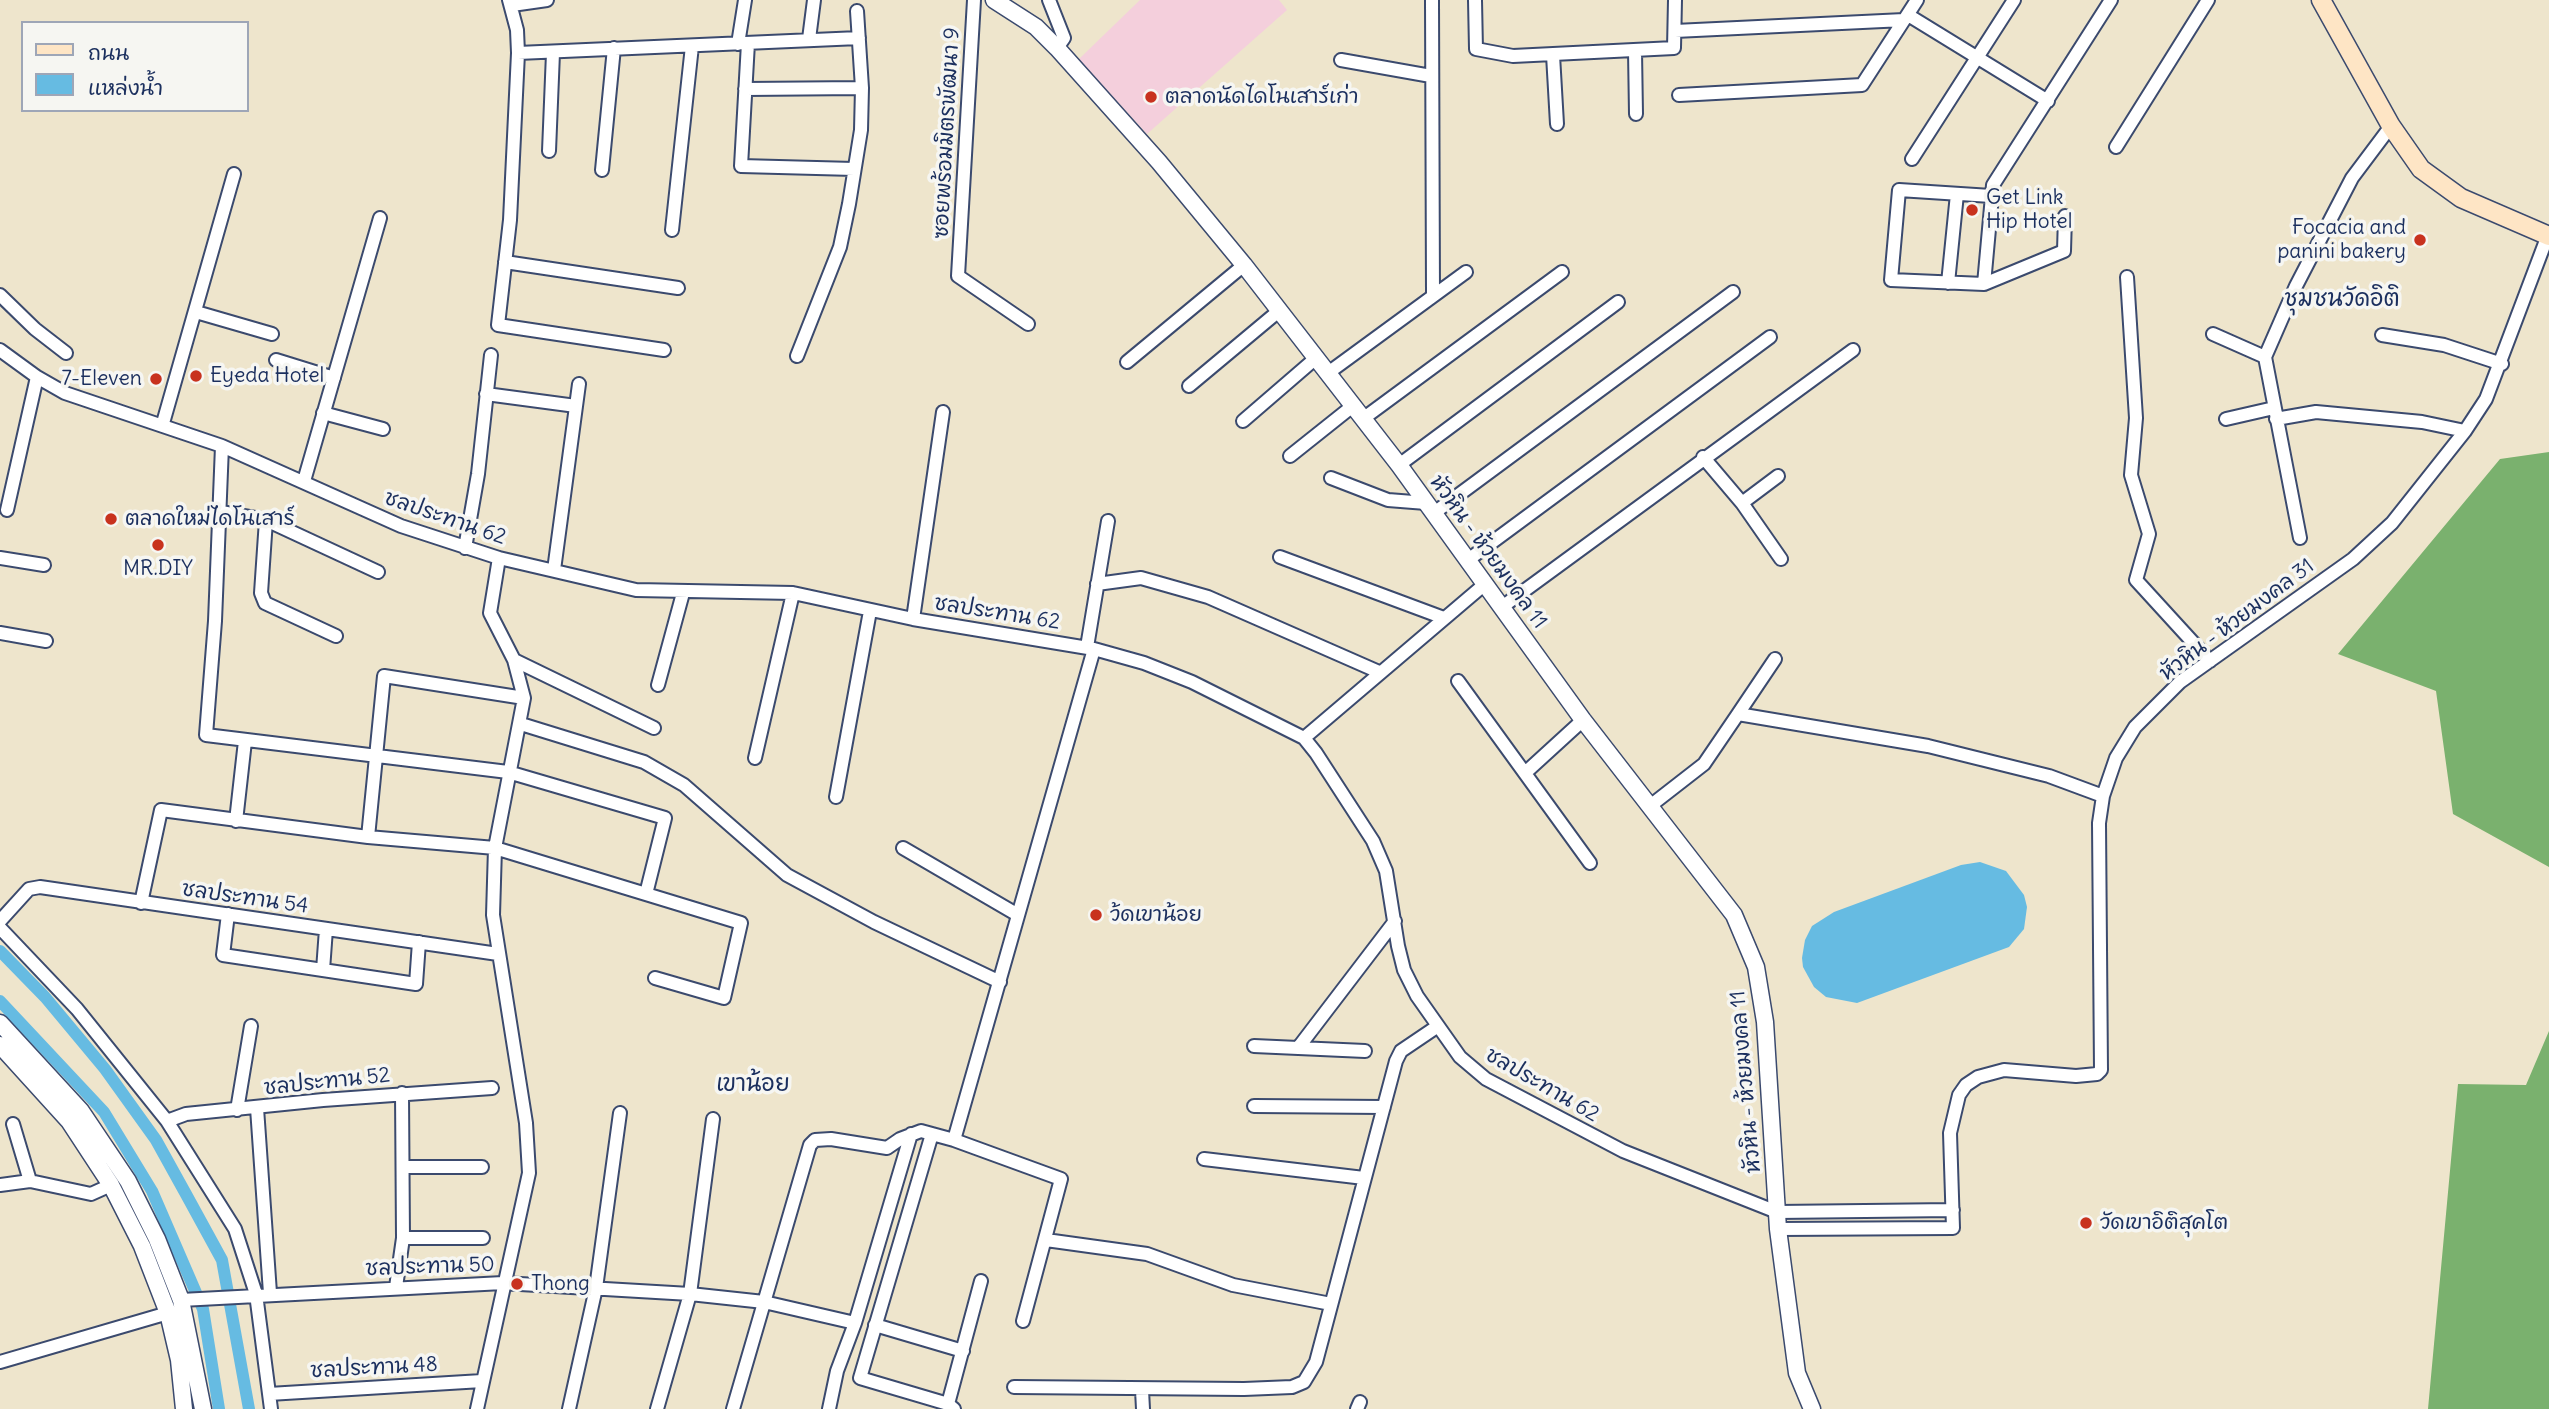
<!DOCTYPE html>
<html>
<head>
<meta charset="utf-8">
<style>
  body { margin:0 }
  #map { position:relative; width:2549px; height:1409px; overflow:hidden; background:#eee5cc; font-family:Delius,"Playpen Sans Thai",sans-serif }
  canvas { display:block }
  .legend { position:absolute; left:21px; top:21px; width:228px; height:91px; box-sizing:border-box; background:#f6f6f2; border:2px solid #9ea6b7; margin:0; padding:9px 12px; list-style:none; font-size:21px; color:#1b2f5e }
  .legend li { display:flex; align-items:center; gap:14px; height:35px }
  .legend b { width:35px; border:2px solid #9ea6b7 }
</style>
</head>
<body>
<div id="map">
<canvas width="2549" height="1409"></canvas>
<ul class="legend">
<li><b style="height:9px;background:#fee5c5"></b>ถนน</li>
<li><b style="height:19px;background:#66bbe2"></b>แหล่งน้ำ</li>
</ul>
</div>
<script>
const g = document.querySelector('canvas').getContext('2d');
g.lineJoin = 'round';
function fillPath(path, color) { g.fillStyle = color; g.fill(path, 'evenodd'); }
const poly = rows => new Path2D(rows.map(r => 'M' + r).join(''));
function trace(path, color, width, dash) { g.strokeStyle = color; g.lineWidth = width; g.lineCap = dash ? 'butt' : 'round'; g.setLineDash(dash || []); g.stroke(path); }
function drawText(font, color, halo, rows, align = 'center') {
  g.font = font + ' Delius,"Playpen Sans Thai",sans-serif'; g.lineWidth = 7; g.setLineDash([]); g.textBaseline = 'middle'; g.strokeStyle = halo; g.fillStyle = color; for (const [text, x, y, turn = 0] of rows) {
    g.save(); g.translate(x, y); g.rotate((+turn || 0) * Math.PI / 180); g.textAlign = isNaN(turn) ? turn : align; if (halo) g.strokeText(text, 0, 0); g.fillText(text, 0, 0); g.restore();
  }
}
const built = poly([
  [1140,0,1279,0,1287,10,1147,134,1079,59]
]);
const forest = poly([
  [2549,452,2549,867,2453,814,2436,691,2338,654,2500,459],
  [2549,1031,2549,1409,2428,1409,2458,1084,2526,1085]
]);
const water = poly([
  [1980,862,2006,871,2024,895,2027,907,2024,929,2009,947,1857,1003,1826,997,1814,987,1803,967,1802,958,1805,940,1812,926,1834,912,1961,865]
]);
const canal = poly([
  [0,951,45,997,105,1069,156,1140,187,1196,222,1260,249,1409],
  [0,1001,104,1112,152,1191,203,1309,219,1409]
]);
const minor = poly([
  [509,0,517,30,518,53,510,220,498,325,664,350],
  [974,0,958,276,1028,324],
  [1049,0,1064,38,1057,48],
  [1432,0,1433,294],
  [1475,0,1476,49,1513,56,1674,48,1675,0],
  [512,5,547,0],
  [1908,15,2048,101],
  [1675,31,1904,20],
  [809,39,814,0],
  [748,43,741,166,854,169],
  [738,44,745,0],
  [1635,51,1636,114],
  [518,53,859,38],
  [1553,55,1557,124],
  [1341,60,1431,76],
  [745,89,862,88],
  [1679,95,1862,85,1917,0],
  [2116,147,2208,0],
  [549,151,553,53],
  [1912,159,2014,0],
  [602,170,614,48],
  [1991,196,1899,190,1891,280,1984,284,2064,251,2065,216],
  [672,230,692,46],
  [505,262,678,288],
  [2127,277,2136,418,2131,475,2149,534,2136,580,2210,661],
  [1948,283,1957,194],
  [1984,284,1993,185,2111,0],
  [0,295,35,329,66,353],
  [196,312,272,334],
  [2213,334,2265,357],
  [2382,335,2444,345,2502,364],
  [0,350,37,377,65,393,222,446,401,526,499,558,636,590,793,593,913,619,1094,649,1144,663,1192,682,1304,738,1316,753,1373,841,1386,871,1398,946,1404,970,1417,996,1460,1057,1486,1079,1623,1151,1777,1212,1953,1210],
  [797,356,840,247,849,204,861,130,862,88,857,11],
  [276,360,334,378],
  [1127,362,1244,265],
  [1328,373,1466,272],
  [1189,386,1280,310],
  [486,394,576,406],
  [323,413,383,429],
  [1364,418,1562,272],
  [2226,419,2274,408],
  [2276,419,2316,412,2422,422,2465,431],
  [1243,421,1316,358],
  [163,423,234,174],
  [222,446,215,621,206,735,508,772,665,818,646,894],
  [1290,456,1354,405],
  [1703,457,1742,503,1781,559],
  [1399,465,1618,302],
  [1331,478,1388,500,1426,503],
  [304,481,380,218],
  [1742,503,1778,476],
  [7,510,37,377],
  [221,512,266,520,261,593,265,603,336,636],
  [1434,513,1733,292],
  [266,520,378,572],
  [2300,538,2265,357,2296,286,2352,178,2391,126],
  [465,548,478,474,491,355],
  [1280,557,1444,618],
  [0,558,44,565],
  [1468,560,1770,337],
  [554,570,579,384],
  [1097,584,1141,578,1208,597,1379,672],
  [1502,607,1853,350],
  [913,619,943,412],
  [0,633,46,641],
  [1087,647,1108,521],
  [514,660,654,728],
  [1458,681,1590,863],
  [658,685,683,593],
  [1738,714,1775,659],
  [521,724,644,762,684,785,787,875,874,922,1000,982],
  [1304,738,1485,584],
  [755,758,793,593],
  [1525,773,1583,720],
  [836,797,870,611],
  [1650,806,1704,764,1738,714,1928,746,2049,776,2103,796],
  [236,821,245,741],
  [368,837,384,676,524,698],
  [903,848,1018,915],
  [141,903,161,810,368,837,495,848,741,923,724,998,655,978],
  [228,914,223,955,416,984,419,942],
  [0,921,29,889,40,887,498,954],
  [0,928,77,1009,167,1121,235,1229,256,1294,271,1409],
  [323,970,326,929],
  [1254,1046,1365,1051],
  [1298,1048,1395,921],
  [1254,1106,1384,1107],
  [257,1108,270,1293],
  [237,1110,251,1026],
  [167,1121,186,1114,323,1100,492,1088],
  [13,1124,30,1181],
  [932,1134,860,1378,948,1404,954,1409],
  [954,1140,1061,1179,1023,1321],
  [1204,1159,1364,1178],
  [405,1167,482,1167],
  [0,1185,30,1181,91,1194,111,1185],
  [1778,1229,1953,1228,1950,1133,1959,1095,1966,1085,1978,1077,2004,1070,2076,1076,2097,1074,2101,1070,2099,823,2103,796,2116,758,2135,727,2180,682,2353,559,2392,523,2465,431,2486,399,2548,235],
  [403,1238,483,1238],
  [1046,1240,1147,1254,1233,1285,1331,1304],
  [396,1287,403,1238,402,1093],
  [181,1300,503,1283,690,1294,764,1302,855,1323],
  [875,1325,963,1351],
  [0,1362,168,1313],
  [1014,1387,1244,1389,1292,1387,1304,1382,1316,1362,1396,1061,1401,1051,1438,1026],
  [1142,1390,1143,1409],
  [269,1394,482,1381],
  [948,1404,981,1281],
  [477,1409,529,1173,526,1123,493,915,495,848,524,698,514,660,490,613,499,558],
  [569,1409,596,1288,620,1113],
  [657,1409,690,1294,713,1119],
  [733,1409,810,1145,815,1140,831,1139,887,1148,900,1139,921,1131,954,1140,1094,649],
  [829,1409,837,1371,855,1323,911,1134],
  [1357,1409,1360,1402]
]);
const tertiary = poly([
  [994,0,1036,27,1057,48,1159,162,1244,265,1399,465,1583,720,1734,915,1756,967,1765,1022,1778,1229,1797,1373,1812,1409],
  [0,1023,81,1111,128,1181,157,1239,181,1300,203,1409],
  [0,1045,69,1121,111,1185,142,1246,168,1313,179,1360,184,1409]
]);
const secondary = poly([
  [2321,0,2391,126,2421,169,2461,198,2549,236]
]);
const markers = [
  [1151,97,7,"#c8321e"],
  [1972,210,7,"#c8321e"],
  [2420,240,7,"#c8321e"],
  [196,376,7,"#c8321e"],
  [156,379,7,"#c8321e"],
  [111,519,7,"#c8321e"],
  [158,545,7,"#c8321e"],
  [1096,915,7,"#c8321e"],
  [2086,1223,7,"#c8321e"],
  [517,1284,7,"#c8321e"]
];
const poiNames = [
  ["ตลาดนัดไดโนเสาร์เก่า",1165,97],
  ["Get Link",1986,198],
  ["Hip Hotel",1986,222],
  ["Focacia and",2406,228,"right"],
  ["panini bakery",2406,252,"right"],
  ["Eyeda Hotel",210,376],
  ["7-Eleven",142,379,"right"],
  ["ตลาดใหม่ไดโนเสาร์",125,519],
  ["MR.DIY",158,569,"center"],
  ["ว้ดเขาน้อย",1110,915],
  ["วัดเขาอิติสุคโต",2100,1223],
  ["Thong",531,1284]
];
const streetNames = [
  ["ซอยพร้อมมิตรพัฒนา 9",947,133,-87],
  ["ชลประทาน 62",445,518,19],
  ["หัวหิน - ห้วยมงคล 11",1488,552,54],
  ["ชลประทาน 62",997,613,9],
  ["หัวหิน - ห้วยมงคล 31",2237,620,-37],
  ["ชลประทาน 54",245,898,8],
  ["ชลประทาน 52",327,1082,-6],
  ["หัวหิน - ห้วยมงคล 11",1746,1082,-95],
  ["ชลประทาน 62",1542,1085,30],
  ["ชลประทาน 50",430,1267,-2],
  ["ชลประทาน 48",374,1368,-3]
];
const neighbourhoodNames = [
  ["ชุมชนวัดอิติ",2342,299],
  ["เขาน้อย",753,1084]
];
fillPath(built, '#f4cfdc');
fillPath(forest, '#7ab16e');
fillPath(water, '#66bbe2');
trace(canal, '#66bbe2', 12);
trace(minor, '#3b4a6e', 16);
trace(tertiary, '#3b4a6e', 19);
trace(secondary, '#3b4a6e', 21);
trace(minor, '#fff', 12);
trace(tertiary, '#fff', 16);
trace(secondary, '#fee5c5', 18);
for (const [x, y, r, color] of markers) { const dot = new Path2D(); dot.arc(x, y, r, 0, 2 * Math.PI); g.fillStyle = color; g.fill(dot); trace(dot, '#f6f6f2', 2.5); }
drawText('21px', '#1b2f5e', '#f6f6f2', poiNames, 'left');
drawText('21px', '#1b2f5e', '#f6f6f2', streetNames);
drawText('23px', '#1b2f5e', '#f6f6f2', neighbourhoodNames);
</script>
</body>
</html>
